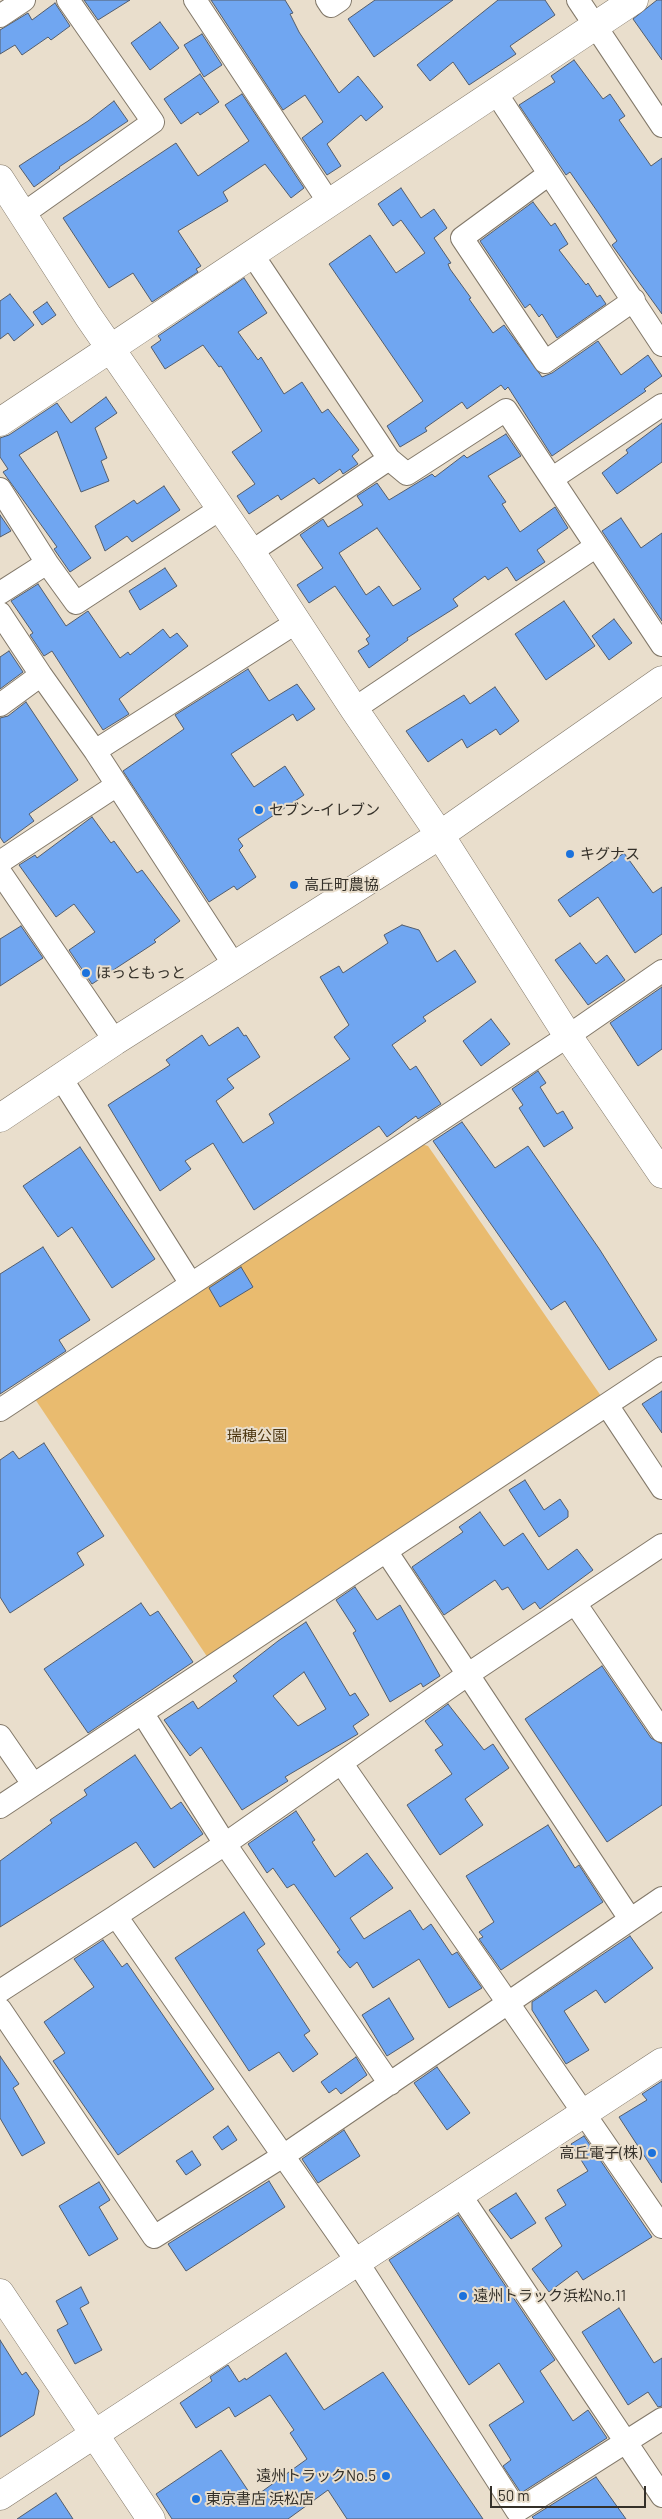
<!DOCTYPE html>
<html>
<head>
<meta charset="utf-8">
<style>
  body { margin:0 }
  #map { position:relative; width:662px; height:2519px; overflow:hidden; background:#e9decc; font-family:Barlow,sans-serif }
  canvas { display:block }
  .scale { position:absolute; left:490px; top:2486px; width:156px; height:22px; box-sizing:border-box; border:2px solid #343029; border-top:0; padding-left:6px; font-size:15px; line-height:18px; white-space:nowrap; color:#343029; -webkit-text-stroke:4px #e9decc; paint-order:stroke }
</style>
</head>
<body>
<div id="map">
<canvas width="662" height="2519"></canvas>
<div class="scale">50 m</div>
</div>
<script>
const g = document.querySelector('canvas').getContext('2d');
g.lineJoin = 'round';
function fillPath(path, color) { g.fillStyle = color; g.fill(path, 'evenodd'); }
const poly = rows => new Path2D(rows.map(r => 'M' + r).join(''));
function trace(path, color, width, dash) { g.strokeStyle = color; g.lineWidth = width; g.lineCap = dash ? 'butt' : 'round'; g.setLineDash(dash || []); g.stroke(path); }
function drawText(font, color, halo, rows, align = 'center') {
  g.font = font + ' Barlow,"Noto Sans JP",sans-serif'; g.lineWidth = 4; g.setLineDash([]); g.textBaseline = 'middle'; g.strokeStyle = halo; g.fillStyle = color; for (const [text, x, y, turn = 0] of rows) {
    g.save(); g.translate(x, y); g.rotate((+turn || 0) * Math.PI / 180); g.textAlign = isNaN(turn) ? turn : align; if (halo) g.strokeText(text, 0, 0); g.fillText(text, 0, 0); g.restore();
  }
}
const green = poly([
  [415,1142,428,1146,601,1396,208,1658,33,1396]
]);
const building = poly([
  [84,0,130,0,98,20,84,0],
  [211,0,285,0,293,13,290,14,299,32,339,93,358,76,383,107,366,121,361,115,327,144,341,166,327,175,302,138,323,122,305,95,283,110,211,0],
  [375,0,453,0,374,57,348,19,375,0],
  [498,0,545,0,555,15,510,46,516,54,469,85,453,62,430,81,417,65,498,0],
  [657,0,662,0,662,60,633,19,657,0],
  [55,3,70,26,51,40,48,37,22,55,15,45,0,54,0,30,28,13,32,20,55,3],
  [160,22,179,48,150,70,131,43,160,22],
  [202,34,222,65,204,77,184,45,202,34],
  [574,60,603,99,610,94,625,116,619,120,651,166,662,158,662,314,612,245,617,241,599,214,570,172,566,175,519,105,555,82,551,76,574,60],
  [200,74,219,102,200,115,198,112,181,124,164,99,200,74],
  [242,94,304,188,291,198,265,164,223,192,228,201,178,231,201,266,196,269,198,272,152,302,133,273,109,288,63,218,176,143,198,176,249,141,225,105,242,94],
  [114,101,128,121,59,167,60,168,34,187,19,166,88,121,114,101],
  [401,188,421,218,434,209,447,228,434,238,451,263,448,264,450,269,471,298,469,299,493,333,504,325,542,377,552,373,598,341,621,375,648,355,662,376,644,389,646,391,552,456,508,387,505,390,501,385,467,409,462,402,425,428,427,431,400,447,387,426,423,401,329,264,370,235,396,273,425,253,401,220,393,226,378,204,401,188],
  [533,202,551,226,555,223,568,244,559,250,586,285,588,283,597,297,600,295,606,304,557,338,542,314,539,317,530,304,525,308,480,241,533,202],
  [244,278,267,313,238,332,258,360,261,357,284,394,302,382,322,413,328,409,359,450,352,456,358,464,343,474,340,469,319,484,314,478,281,500,278,495,249,514,237,496,255,484,232,452,262,431,221,366,219,367,203,345,165,369,151,347,161,340,158,336,244,278],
  [10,294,34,325,14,341,8,333,0,339,0,301,10,294],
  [47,302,56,315,42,325,33,312,47,302],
  [106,397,117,413,95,428,107,458,101,461,109,481,81,492,57,431,19,455,91,558,70,572,54,549,57,547,3,472,8,469,0,457,0,438,9,435,57,403,71,423,106,397],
  [662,423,662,462,617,494,602,473,628,453,626,450,662,423],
  [506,434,521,456,488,476,506,502,502,504,520,532,555,507,568,528,537,550,545,562,516,581,507,567,488,580,485,576,453,599,458,606,407,638,408,640,369,668,358,651,369,644,366,639,370,636,335,586,309,603,297,585,323,568,300,535,323,519,328,527,363,505,357,496,377,483,389,500,432,474,435,477,464,455,467,458,506,434],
  [377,528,421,589,393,606,379,586,366,595,339,553,377,528],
  [164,486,180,510,132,542,127,536,105,551,95,526,134,500,137,504,164,486],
  [0,515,11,531,0,537,0,515],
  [621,518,641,548,662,533,662,621,602,531,621,518],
  [165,568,177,586,140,610,129,591,165,568],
  [38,584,66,626,88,611,120,658,128,652,130,655,163,629,170,638,177,633,188,646,119,699,129,714,103,730,52,651,44,656,30,635,33,633,11,601,38,584],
  [564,601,595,646,546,680,515,634,564,601],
  [614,619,632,643,609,660,592,636,614,619],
  [9,651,23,672,0,689,0,657,9,651],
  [248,669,269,701,297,684,315,709,297,721,293,714,231,754,254,787,285,766,304,795,238,839,243,846,239,850,256,877,237,890,234,886,209,902,123,771,184,729,175,715,248,669],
  [495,687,519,721,500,735,496,729,467,748,462,739,428,762,406,731,464,695,470,704,495,687],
  [26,702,78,780,29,814,34,821,4,843,0,837,0,718,8,716,26,702],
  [92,817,111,843,114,841,137,873,142,870,180,921,154,940,156,942,92,984,69,950,95,932,74,904,56,917,19,865,35,855,37,858,92,817],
  [624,853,653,893,662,887,662,934,635,953,598,897,570,917,558,900,624,853],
  [402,925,419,930,437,962,455,950,476,982,423,1017,426,1021,392,1045,410,1070,416,1066,441,1104,418,1119,416,1116,387,1137,379,1126,254,1210,213,1143,185,1161,191,1169,160,1191,108,1105,170,1065,166,1060,202,1035,209,1046,238,1027,244,1036,246,1035,260,1057,227,1079,234,1088,216,1101,243,1143,274,1123,269,1114,350,1059,334,1037,349,1025,320,977,339,966,343,973,388,943,384,935,402,925],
  [21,926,43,958,0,986,0,939,21,926],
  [580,943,596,964,607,955,625,980,588,1005,555,960,580,943],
  [662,987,662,1049,638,1066,610,1023,662,987],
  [491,1019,510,1044,481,1066,463,1041,491,1019],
  [538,1071,546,1083,540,1087,557,1114,563,1111,573,1128,544,1147,519,1108,523,1105,512,1089,538,1071],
  [462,1122,495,1168,528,1146,600,1250,657,1340,609,1370,565,1301,551,1310,433,1141,462,1122],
  [80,1147,155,1259,112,1288,72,1227,58,1237,23,1186,80,1147],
  [43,1247,90,1320,59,1340,66,1351,0,1394,0,1274,43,1247],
  [241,1267,253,1287,220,1307,209,1288,241,1267],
  [662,1391,662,1433,642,1404,662,1391],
  [44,1443,104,1536,77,1553,84,1565,10,1613,0,1597,0,1460,13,1451,19,1459,44,1443],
  [525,1480,544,1510,560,1499,568,1511,568,1517,539,1537,509,1490,525,1480],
  [480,1512,504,1546,523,1533,548,1570,577,1549,593,1570,540,1609,535,1602,523,1610,508,1587,502,1590,495,1580,444,1615,412,1567,463,1532,459,1527,480,1512],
  [355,1587,377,1620,400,1605,440,1676,423,1687,421,1683,390,1702,353,1633,356,1631,336,1600,355,1587],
  [141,1603,150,1616,158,1611,193,1662,88,1733,44,1669,141,1603],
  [306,1622,350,1696,355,1693,369,1715,353,1726,358,1734,285,1777,288,1781,242,1810,201,1747,190,1756,164,1720,193,1701,198,1709,237,1681,233,1676,278,1641,306,1622],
  [304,1672,326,1709,298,1726,273,1696,304,1672],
  [602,1666,651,1738,662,1744,662,1805,607,1842,525,1719,602,1666],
  [448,1704,484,1750,493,1744,509,1768,465,1799,483,1825,440,1855,407,1805,452,1774,435,1750,443,1745,425,1721,448,1704],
  [135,1755,171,1809,181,1802,203,1834,154,1868,136,1842,0,1927,0,1861,52,1823,50,1820,87,1795,84,1790,135,1755],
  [296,1811,315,1840,312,1842,335,1877,367,1853,393,1888,350,1918,364,1939,410,1910,423,1930,431,1924,452,1955,457,1952,482,1988,449,2008,419,1959,373,1988,357,1962,350,1968,337,1952,340,1950,294,1884,287,1888,273,1868,267,1873,248,1844,296,1811],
  [548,1825,575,1868,579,1865,603,1902,501,1970,479,1939,483,1937,479,1932,494,1922,466,1876,548,1825],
  [244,1912,265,1944,257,1950,310,2031,304,2035,318,2054,293,2072,279,2052,249,2071,175,1958,244,1912],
  [630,1936,653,1968,605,2003,596,1990,564,2011,589,2050,566,2064,532,2010,532,2002,630,1936],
  [103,1940,122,1967,127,1963,214,2089,118,2155,53,2061,65,2053,44,2022,94,1987,74,1959,103,1940],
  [389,1998,414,2039,387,2056,362,2015,389,1998],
  [0,2056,19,2084,13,2088,45,2143,22,2156,0,2118,0,2056],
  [356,2057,367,2075,341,2094,336,2088,329,2093,321,2082,356,2057],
  [437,2067,470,2113,447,2130,414,2083,437,2067],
  [662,2081,662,2183,619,2117,647,2100,642,2094,662,2081],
  [228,2126,237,2140,222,2150,213,2137,228,2126],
  [344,2130,360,2156,318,2183,302,2159,344,2130],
  [584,2136,652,2237,583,2280,577,2271,549,2292,532,2269,562,2246,545,2218,566,2205,557,2190,588,2171,571,2144,584,2136],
  [192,2151,201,2165,186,2175,176,2161,192,2151],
  [269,2181,285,2207,186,2271,168,2244,269,2181],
  [99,2182,110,2200,99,2207,118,2239,89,2256,59,2206,99,2182],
  [516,2193,536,2223,511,2239,489,2210,516,2193],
  [458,2215,555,2360,540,2371,573,2421,588,2410,607,2438,521,2493,503,2466,511,2460,489,2425,524,2402,499,2363,469,2385,389,2260,458,2215],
  [81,2287,89,2303,80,2308,102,2350,75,2364,57,2330,68,2324,56,2301,81,2287],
  [619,2308,654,2363,662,2358,662,2406,658,2407,648,2392,628,2405,582,2332,619,2308],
  [0,2340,22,2375,26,2372,39,2391,34,2415,0,2437,0,2340],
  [286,2353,324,2410,383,2372,483,2519,347,2519,328,2490,288,2519,172,2519,156,2494,221,2450,253,2498,307,2459,290,2433,294,2430,270,2395,235,2417,229,2407,196,2428,180,2403,212,2381,210,2377,228,2365,239,2382,245,2378,246,2380,286,2353],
  [596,2477,626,2519,534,2519,532,2517,596,2477],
  [56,2493,73,2519,17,2519,56,2493]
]);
const street = poly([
  [195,0,330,204],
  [327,0,331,6,340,0],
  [578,0,662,126],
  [0,16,24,0],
  [496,93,662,345],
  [549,174,462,238,545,362,634,300],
  [23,214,153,122,68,0],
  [252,254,389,459,407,474,506,410,662,645],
  [553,478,662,405],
  [0,489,47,563],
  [251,552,389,459],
  [0,593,47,563,76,603,220,509],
  [0,613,41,675],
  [0,705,41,675,95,751,297,622],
  [354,709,595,547],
  [95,751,234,965],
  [0,862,117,785],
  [0,872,115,1041],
  [61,1078,191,1284],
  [607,1405,662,1488],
  [0,1410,568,1036,662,971],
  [662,1545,467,1675,225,1844,116,1916,358,2263,517,2511,662,2419],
  [386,1551,630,1919],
  [575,1603,662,1731],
  [143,1714,225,1844,390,2084],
  [0,1736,33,1784],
  [0,1807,662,1368],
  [662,1898,508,2003,662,2227],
  [0,1991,116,1916],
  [0,2009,154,2237,283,2156,508,2003,342,1764],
  [461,2196,662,2496]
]);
const secondary = poly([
  [0,179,88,316,251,552,354,709,440,835,568,1036,662,1174],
  [0,422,634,0],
  [0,1118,115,1041,440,835,662,680],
  [0,2293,151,2519],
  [0,2496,662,2062]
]);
const markers = [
  [259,810,5,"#1b72dc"],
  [570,854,5,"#1b72dc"],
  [294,885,5,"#1b72dc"],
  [86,973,5,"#1b72dc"],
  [652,2153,5,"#1b72dc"],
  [463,2296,5,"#1b72dc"],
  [386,2476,5,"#1b72dc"],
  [196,2499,5,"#1b72dc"]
];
const poiNames = [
  ["セブン-イレブン",269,810],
  ["キグナス",580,854],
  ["高丘町農協",304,885],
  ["ほっともっと",96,973],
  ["高丘電子(株)",642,2153,"right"],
  ["遠州トラック浜松No.11",473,2296],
  ["遠州トラックNo.5",376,2476,"right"],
  ["東京書店 浜松店",206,2499]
];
const parkNames = [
  ["瑞穂公園",257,1436]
];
fillPath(green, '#e9bb6f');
fillPath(building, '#70a6f1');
trace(building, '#535d6c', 1);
trace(street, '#827869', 24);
trace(secondary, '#827869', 29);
trace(street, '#fff', 22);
trace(secondary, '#fff', 28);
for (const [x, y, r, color] of markers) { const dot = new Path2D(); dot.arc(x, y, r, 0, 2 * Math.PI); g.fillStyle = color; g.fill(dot); trace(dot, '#e9decc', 2); }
drawText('15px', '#343029', '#e9decc', poiNames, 'left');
drawText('15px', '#4e3812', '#e9decc', parkNames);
</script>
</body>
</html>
